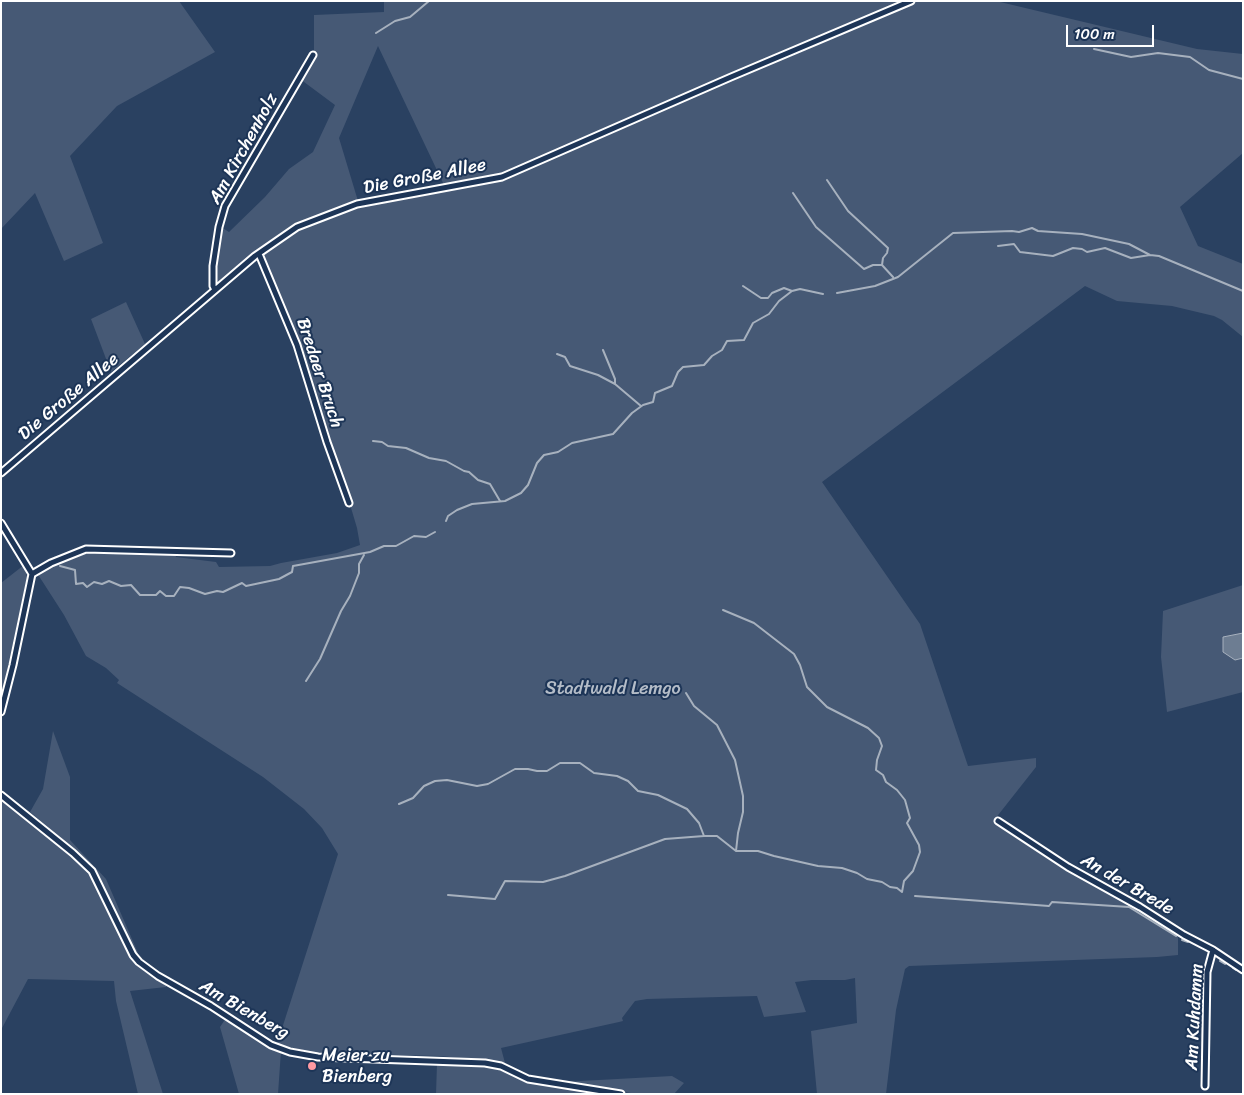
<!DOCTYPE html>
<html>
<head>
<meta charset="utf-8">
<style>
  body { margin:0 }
  #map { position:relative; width:1244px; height:1095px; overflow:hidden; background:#2a4161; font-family:Sriracha,sans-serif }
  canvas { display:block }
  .frame { position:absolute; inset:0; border:2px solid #fff; pointer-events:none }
  .scale { position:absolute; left:1066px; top:25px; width:88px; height:22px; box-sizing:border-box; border:2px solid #fff; border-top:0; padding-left:6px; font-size:15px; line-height:18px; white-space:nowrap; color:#fff; -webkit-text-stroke:4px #1d3557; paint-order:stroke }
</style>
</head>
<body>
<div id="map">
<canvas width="1244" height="1095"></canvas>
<div class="frame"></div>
<div class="scale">100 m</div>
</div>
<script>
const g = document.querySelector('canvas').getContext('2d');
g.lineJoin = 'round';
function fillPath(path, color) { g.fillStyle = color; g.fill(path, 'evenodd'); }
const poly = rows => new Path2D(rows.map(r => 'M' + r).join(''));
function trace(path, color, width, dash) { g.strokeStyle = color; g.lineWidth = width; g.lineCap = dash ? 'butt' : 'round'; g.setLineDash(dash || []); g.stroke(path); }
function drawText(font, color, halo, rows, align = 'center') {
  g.font = font + ' Sriracha,sans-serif'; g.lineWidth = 4; g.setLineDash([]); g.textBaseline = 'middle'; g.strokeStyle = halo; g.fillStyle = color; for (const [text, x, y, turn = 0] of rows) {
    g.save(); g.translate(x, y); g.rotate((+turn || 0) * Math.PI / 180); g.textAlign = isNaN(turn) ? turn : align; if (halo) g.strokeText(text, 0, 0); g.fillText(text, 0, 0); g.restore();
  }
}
const green = poly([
  [1,1,179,1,215,52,117,106,70,156,103,243,64,261,35,193,1,229],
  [384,1,996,1,1197,49,1243,54,1243,153,1180,207,1198,246,1243,264,1243,337,1222,320,1214,316,1172,306,1117,301,1085,286,822,482,920,624,968,766,1036,758,1036,767,995,819,1081,878,1133,905,1162,923,1175,935,1178,935,1178,955,1157,957,909,966,905,969,896,1010,886,1094,817,1094,811,1031,857,1023,855,978,845,980,812,980,795,982,806,1012,764,1017,757,996,647,999,635,1001,622,1018,623,1021,619,1022,501,1048,505,1063,440,1056,315,1053,277,1044,338,854,322,828,304,809,263,777,117,683,119,680,106,668,86,656,64,615,37,573,51,565,86,552,175,554,176,557,216,562,219,567,270,566,281,563,337,553,360,545,357,528,327,427,304,358,263,258,263,254,298,229,331,215,357,207,464,187,462,181,444,185,378,46,339,138,358,201,296,224,260,250,217,285,215,283,214,266,221,227,229,232,265,197,289,169,313,152,335,105,300,79,314,51,314,15,384,12],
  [126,302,145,344,111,372,91,319],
  [24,565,27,577,1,700,1,583],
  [1243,585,1243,692,1167,712,1161,657,1163,611],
  [53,731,70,777,70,840,106,879,138,953,133,959,146,971,166,984,166,987,130,991,163,1094,138,1094,116,1001,114,981,28,979,1,1030,1,798,52,840,61,838,30,812,43,789],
  [226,1018,281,1051,278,1094,239,1094,220,1027],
  [437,1064,485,1065,507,1073,525,1082,606,1094,436,1094],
  [672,1076,684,1083,674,1094,637,1094,562,1082]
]);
const water = poly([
  [1243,633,1243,658,1235,660,1223,652,1223,637,1243,633]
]);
const stream = poly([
  [376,33,395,21,410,17,429,1],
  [1094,49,1131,57,1158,53,1190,57,1209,70,1243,79],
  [827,180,848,211,888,248,887,253,883,258,882,265,893,277],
  [793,193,816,227,864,269,873,265,881,265],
  [998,246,1014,244,1020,252,1053,256,1073,248,1082,249,1087,252,1105,248,1131,258,1150,255],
  [743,286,761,298,768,298,772,293,784,288,792,291],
  [837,293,875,286,898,277,953,233,1012,231,1019,232,1032,228,1038,231,1082,234,1129,244,1150,255,1159,256,1243,291],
  [603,350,615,379,615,384],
  [557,354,565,357,570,366,598,375,615,384,641,406],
  [373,441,382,442,388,446,406,448,429,458,446,461,464,471,469,472,478,480,490,484,500,501],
  [446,521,448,516,457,510,472,504,505,501,521,493,528,485,537,463,544,455,558,452,572,443,613,434,632,413,643,405,653,402,655,393,672,386,678,372,683,367,704,365,712,356,722,350,727,341,744,340,753,323,769,314,779,301,792,291,800,289,823,294],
  [60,566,75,570,76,584,83,583,87,587,94,582,102,584,109,581,121,586,131,585,140,595,156,595,160,591,166,596,174,596,180,587,189,588,205,594,217,591,223,592,242,583,246,586,279,579,292,572,293,566,370,552,384,546,396,546,414,536,426,537,435,532],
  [723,610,754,623,794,654,800,665,807,687,827,707,868,728,879,738,882,746,877,760,876,770,883,775,886,782,897,790,905,800,910,818,907,823,919,845,920,852,913,871,904,881,902,892],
  [306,681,320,659,341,611,350,596,359,573,359,564,364,555],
  [686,693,694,706,717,725,735,760,743,796,743,812,738,833,736,851],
  [399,804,413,798,424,786,435,781,447,780,477,786,488,784,515,769,528,769,537,771,547,771,560,763,580,763,594,773,617,776,628,781,638,791,658,795,687,809,699,823,704,836],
  [448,895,495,899,505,881,543,882,565,876,665,839,704,836,717,836,736,851,758,851,774,856,818,866,842,868,857,873,867,879,882,882,890,887,897,888,902,892],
  [915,896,1049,906,1052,902,1129,907,1176,936],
  [1182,940,1188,942],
  [1220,961,1225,964],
  [1233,968,1236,970]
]);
const street = poly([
  [259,254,297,345,327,442,349,503],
  [215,290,213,286,213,266,219,227,225,206,313,55],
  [1,473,255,256,297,227,357,204,502,177,731,77,911,1],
  [1,523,32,574,13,665,1,712],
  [32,574,51,563,86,549,231,553],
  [1,795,73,853,92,871,133,955,139,962,158,976,211,1006,271,1045,290,1052,318,1057,485,1063,501,1066,528,1079,621,1094],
  [998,821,1068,867,1140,907,1184,935,1213,950,1243,970],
  [1205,1086,1207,972,1213,950]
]);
const markers = [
  [312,1066,5,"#ff9aa2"]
];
const streetNames = [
  ["Am Kirchenholz",244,149,-61],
  ["Die Große Allee",425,177,-11],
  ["Bredaer Bruch",319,373,72],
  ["Die Große Allee",69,397,-40],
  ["An der Brede",1127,885,30],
  ["Am Bienberg",244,1010,30],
  ["Am Kuhdamm",1195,1017,-87]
];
const parkNames = [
  ["Stadtwald Lemgo",613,689]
];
const poiNames = [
  ["Meier zu",322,1056],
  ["Bienberg",322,1077]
];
fillPath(green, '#465975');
fillPath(water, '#6d7d92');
trace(water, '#a7b1be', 1);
trace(stream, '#a7b1be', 2);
trace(street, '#fff', 9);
trace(street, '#1d3557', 5);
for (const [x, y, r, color] of markers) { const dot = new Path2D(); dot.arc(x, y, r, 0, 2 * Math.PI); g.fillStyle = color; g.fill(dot); trace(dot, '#1d3557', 2); }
drawText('18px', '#fff', '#1d3557', streetNames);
drawText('18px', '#b5bdc8', '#1d3557', parkNames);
drawText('18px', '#fff', '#1d3557', poiNames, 'left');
</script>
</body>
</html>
